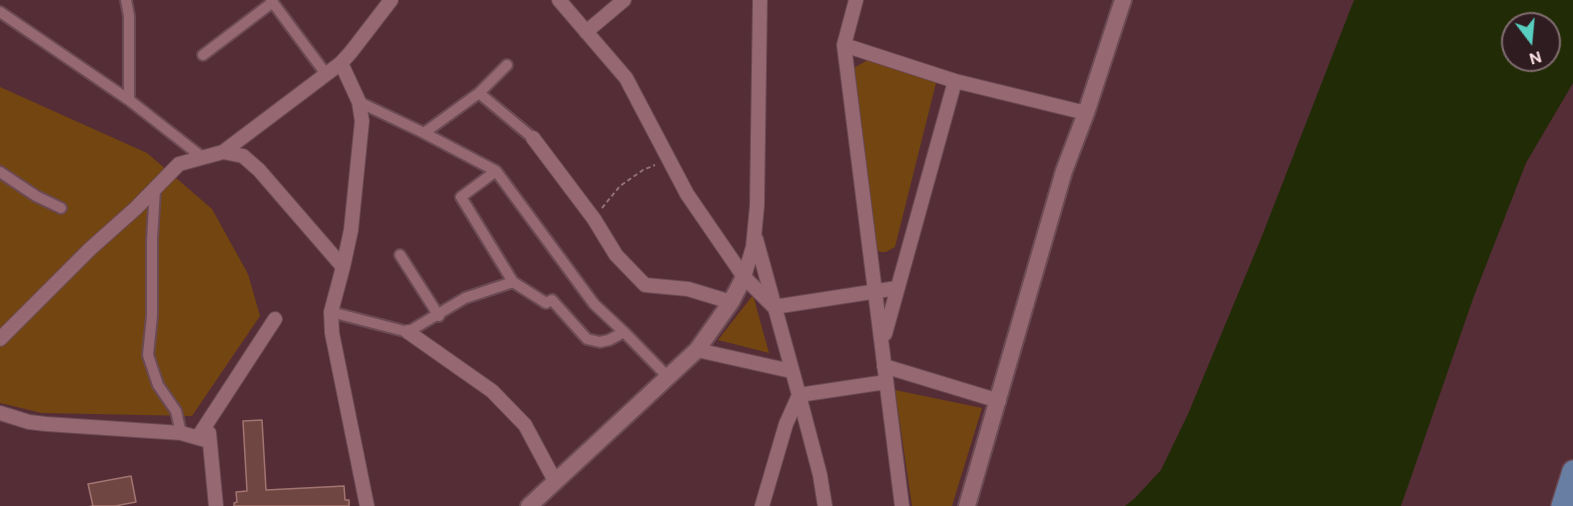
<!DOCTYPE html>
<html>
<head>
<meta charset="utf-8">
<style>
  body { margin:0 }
  #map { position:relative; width:1573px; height:506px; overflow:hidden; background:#542d37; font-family:"DM Sans",sans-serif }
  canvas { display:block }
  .north { position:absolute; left:1501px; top:12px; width:60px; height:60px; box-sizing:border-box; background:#2e1c20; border:2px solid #816c70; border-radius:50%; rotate:164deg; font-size:16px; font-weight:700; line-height:24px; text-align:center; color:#fee3e8 }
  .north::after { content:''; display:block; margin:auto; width:21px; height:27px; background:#58cec0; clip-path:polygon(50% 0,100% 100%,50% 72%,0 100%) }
</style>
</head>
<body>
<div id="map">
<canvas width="1573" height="506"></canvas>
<div class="north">N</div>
</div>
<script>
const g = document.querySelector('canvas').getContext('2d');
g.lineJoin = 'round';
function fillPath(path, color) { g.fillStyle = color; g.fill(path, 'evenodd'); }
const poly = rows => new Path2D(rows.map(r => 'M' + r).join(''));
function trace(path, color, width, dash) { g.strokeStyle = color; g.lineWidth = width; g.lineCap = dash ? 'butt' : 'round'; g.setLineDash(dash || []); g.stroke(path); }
const green = poly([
  [866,61,872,61,937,79,895,247,886,252,880,252,875,248,853,73,854,68],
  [0,87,147,153,212,209,248,274,260,316,192,416,42,413,0,403],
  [753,295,769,353,718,340],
  [895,390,982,408,952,506,912,506]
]);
const water = poly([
  [1354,0,1573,0,1573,83,1526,163,1474,296,1401,506,1125,506,1135,498,1161,470,1188,414,1260,241],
  [1513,24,1549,24,1549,60,1513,60]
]);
const building = poly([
  [262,420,266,490,344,486,345,500,349,500,349,506,234,506,234,503,237,502,236,492,247,491,243,421,262,420],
  [131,476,136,502,115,506,91,506,93,506,88,484,131,476]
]);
const path = poly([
  [602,208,620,186,643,170,655,165]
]);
const pedestrian = poly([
  [126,0,129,16,129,100,202,157],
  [271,0,326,74],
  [0,12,129,100],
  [203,55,273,2],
  [479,93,507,65],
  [359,102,424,133,496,171],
  [424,133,479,93,533,138],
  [0,172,36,196,61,208],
  [155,189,152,240,152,316,148,355,158,385,176,411,181,433],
  [400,255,439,316],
  [331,312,408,332,465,298,513,282],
  [624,332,609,340,600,342,587,339,552,300,546,303,513,282,461,197,496,171,594,304,624,332,668,377]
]);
const minor = poly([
  [559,0,626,78,687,194,744,277],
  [760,0,757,206,753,247,744,277,774,307,897,288],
  [856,0,844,45,902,506],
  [586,32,624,0],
  [844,45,955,81,1086,113],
  [341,63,359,102,362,121,351,230,343,267],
  [533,138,594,219,616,255,645,285,688,289,731,302],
  [756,239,799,395,820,475,825,506],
  [408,332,492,391,525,425,555,481],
  [885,334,955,81],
  [0,339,90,249,136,208,179,164,223,152],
  [697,350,791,371],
  [884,366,999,401],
  [0,413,29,422,46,424,181,433,209,441],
  [209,433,216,506],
  [198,437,275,319],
  [367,506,332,333,331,312,343,267,259,170,243,156,223,152,341,63,351,52,391,0],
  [762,506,786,424,799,395,886,382]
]);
const tertiary = poly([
  [529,506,697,350,731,302,744,277],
  [967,506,1064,171,1086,113,1123,0]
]);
const primary = poly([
  [1562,506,1573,471]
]);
fillPath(green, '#734510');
fillPath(water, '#212c06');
fillPath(building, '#704643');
trace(building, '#a37571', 1.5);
trace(pedestrian, '#6b4a53', 14);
trace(minor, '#6b4a53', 16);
trace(tertiary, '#6b4a53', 20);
trace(primary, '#6b4a53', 24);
trace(path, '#937179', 2, [4.5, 3]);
trace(pedestrian, '#956872', 10);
trace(minor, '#956872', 14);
trace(tertiary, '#956872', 16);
trace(primary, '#687ea2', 21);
</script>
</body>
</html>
